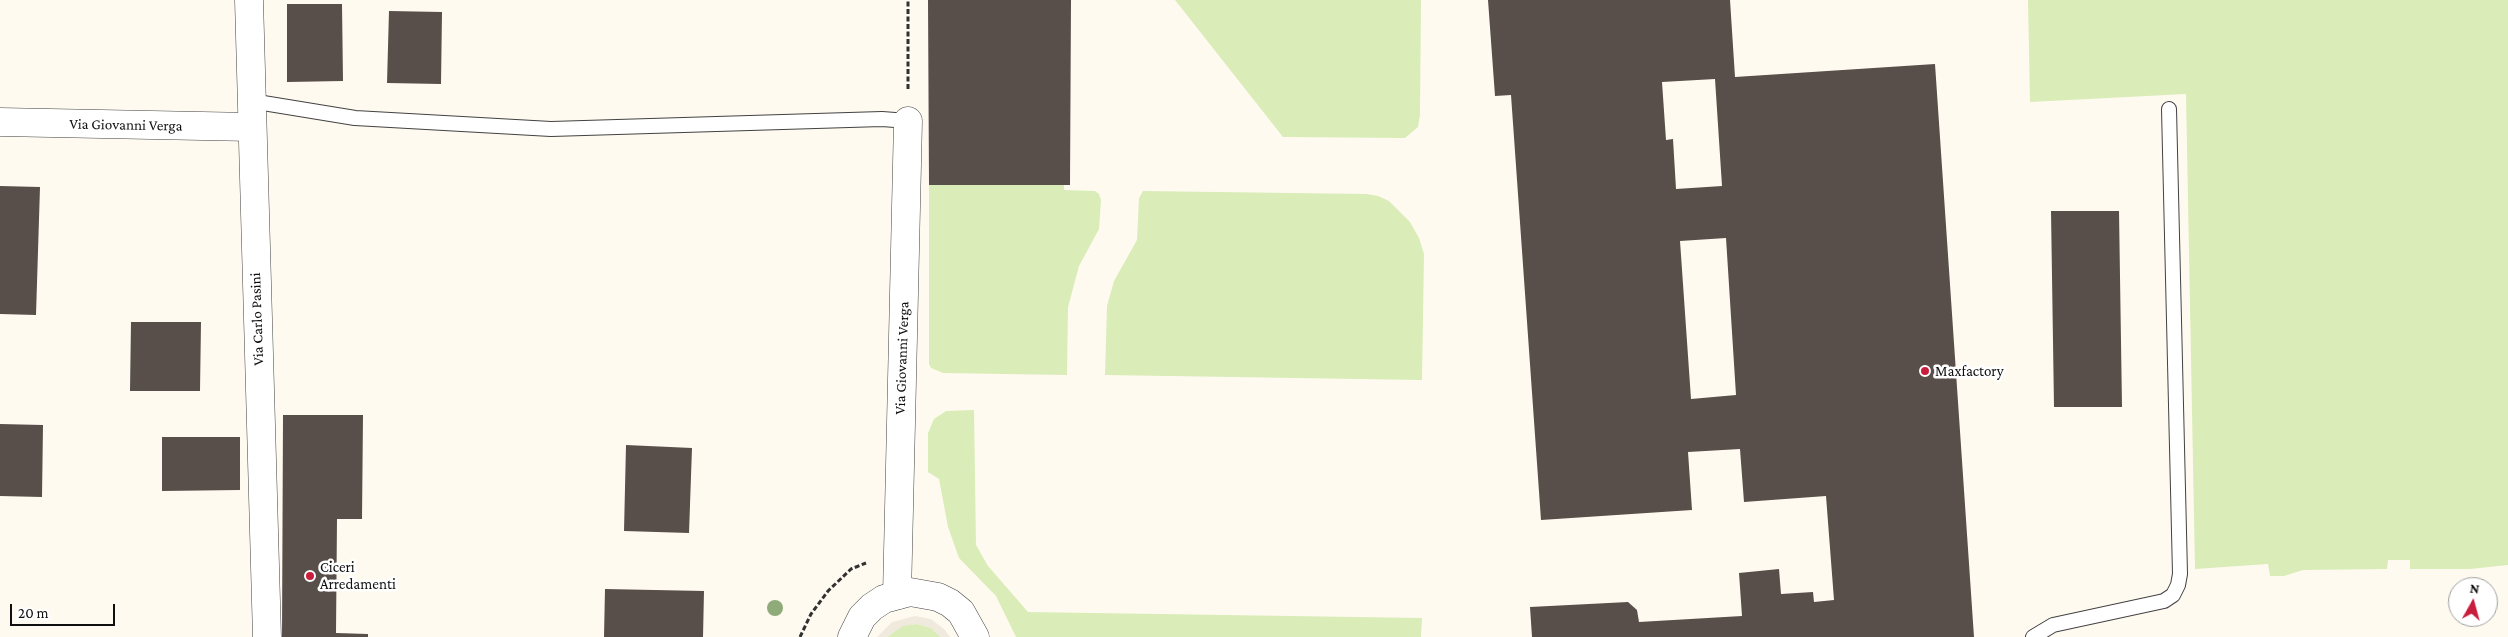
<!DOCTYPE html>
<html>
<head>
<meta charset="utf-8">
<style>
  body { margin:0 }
  #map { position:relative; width:2508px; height:637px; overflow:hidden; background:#fffaf0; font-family:"Crimson Pro",serif }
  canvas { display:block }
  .north { position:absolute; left:2448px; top:577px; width:50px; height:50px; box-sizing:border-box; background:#fff; border:1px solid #9f9f9f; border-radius:50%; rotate:7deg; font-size:14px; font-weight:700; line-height:20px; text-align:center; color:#0f0f0f }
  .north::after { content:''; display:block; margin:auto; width:18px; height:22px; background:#c81d3d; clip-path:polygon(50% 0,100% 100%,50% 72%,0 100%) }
  .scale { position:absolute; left:10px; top:604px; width:105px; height:22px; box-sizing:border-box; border:2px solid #0f0f0f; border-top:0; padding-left:6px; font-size:15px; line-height:18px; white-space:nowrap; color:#0f0f0f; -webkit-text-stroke:4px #fff; paint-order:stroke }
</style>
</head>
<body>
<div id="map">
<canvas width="2508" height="637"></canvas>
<div class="north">N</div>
<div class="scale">20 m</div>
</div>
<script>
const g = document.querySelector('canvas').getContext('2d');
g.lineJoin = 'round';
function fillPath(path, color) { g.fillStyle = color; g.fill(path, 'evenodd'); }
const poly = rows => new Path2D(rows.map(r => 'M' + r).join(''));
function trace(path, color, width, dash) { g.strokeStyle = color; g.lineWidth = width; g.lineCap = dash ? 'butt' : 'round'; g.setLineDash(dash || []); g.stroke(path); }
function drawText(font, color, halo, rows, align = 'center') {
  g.font = font + ' "Crimson Pro",serif'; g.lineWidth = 5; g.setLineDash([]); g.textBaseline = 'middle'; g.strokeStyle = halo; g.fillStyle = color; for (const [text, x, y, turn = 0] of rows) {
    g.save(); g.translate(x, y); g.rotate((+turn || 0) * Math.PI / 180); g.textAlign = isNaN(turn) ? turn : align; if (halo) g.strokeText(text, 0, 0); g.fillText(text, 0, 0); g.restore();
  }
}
const green = poly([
  [1175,0,1421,0,1420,115,1418,127,1405,138,1283,137],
  [2028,0,2508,0,2508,565,2470,569,2410,569,2410,560,2388,560,2387,569,2303,570,2284,576,2270,576,2268,564,2195,569,2186,94,2030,102],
  [929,185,1064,185,1064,190,1095,191,1099,194,1101,200,1099,229,1079,266,1068,307,1067,375,943,373,931,368,929,364],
  [1143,191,1367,194,1378,196,1389,201,1410,222,1419,238,1424,254,1422,380,1105,375,1107,306,1114,281,1137,240,1139,198],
  [974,410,976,545,988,566,1028,612,1422,618,1421,637,1016,637,996,596,959,558,948,527,939,479,928,472,928,433,934,419,946,411],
  [917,624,931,628,941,637,887,637,903,625]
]);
const plaza = poly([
  [915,616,931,619,944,629,950,637,941,637,931,628,917,624,903,626,887,637,877,637,892,622]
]);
const building = poly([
  [928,0,1071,0,1070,185,929,185],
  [1488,0,1730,0,1735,77,1935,64,1974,637,1532,637,1530,607,1628,602,1637,610,1639,622,1742,616,1739,573,1779,569,1781,594,1813,592,1814,602,1834,600,1826,496,1744,502,1740,449,1688,452,1692,510,1541,520,1511,95,1495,96],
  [1715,79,1722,186,1676,189,1673,139,1666,140,1662,82],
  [1726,238,1736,395,1691,399,1680,241],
  [287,4,342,4,343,81,287,82],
  [389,11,442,12,441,84,387,83],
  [0,186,40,187,36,315,0,314],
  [2051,211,2119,211,2122,407,2054,407],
  [131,322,201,322,200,391,130,391],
  [283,415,363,415,362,519,337,519,336,633,368,634,368,637,282,637],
  [0,424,43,425,42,497,0,496],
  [162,437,240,437,240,490,162,491],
  [626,445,692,448,689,533,624,531],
  [605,589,704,591,703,637,604,637]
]);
const path = poly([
  [908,89,908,0],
  [800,637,811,614,828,591,851,569,866,563]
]);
const service = poly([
  [251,101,355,118,551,129,882,119,908,121],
  [2033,637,2053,625,2164,601,2173,595,2178,585,2180,574,2169,109]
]);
const minor = poly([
  [249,0,267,637],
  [0,122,252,127],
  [897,595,908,121]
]);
const tertiary = poly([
  [852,637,862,617,872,607,884,599,910,592,938,597,950,603,961,612,975,637]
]);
const trees = [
  [775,608]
];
const markers = [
  [1925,371,5,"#c81d3d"],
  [310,576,5,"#c81d3d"]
];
const streetNames = [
  ["Via Giovanni Verga",126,125,1],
  ["Via Carlo Pasini",257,319,-92],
  ["Via Giovanni Verga",902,358,-88]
];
const poiNames = [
  ["Maxfactory",1935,371],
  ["Ciceri",320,567],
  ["Arredamenti",320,584]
];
fillPath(green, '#daecb7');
fillPath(plaza, '#f0e9de');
fillPath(building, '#584e4a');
trace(service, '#424242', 16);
trace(minor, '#424242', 29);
trace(tertiary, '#424242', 29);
trace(path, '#313131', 3, [5, 2.5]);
trace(service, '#fff', 14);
trace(minor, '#fff', 28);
trace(tertiary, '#fff', 28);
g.fillStyle = '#90ab7a';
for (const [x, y] of trees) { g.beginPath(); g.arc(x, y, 8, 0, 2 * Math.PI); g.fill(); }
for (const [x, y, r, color] of markers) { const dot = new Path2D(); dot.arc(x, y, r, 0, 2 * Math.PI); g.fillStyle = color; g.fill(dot); trace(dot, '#fff', 2); }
drawText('15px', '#0f0f0f', '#fff', streetNames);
drawText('15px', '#0f0f0f', '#fff', poiNames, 'left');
</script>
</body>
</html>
